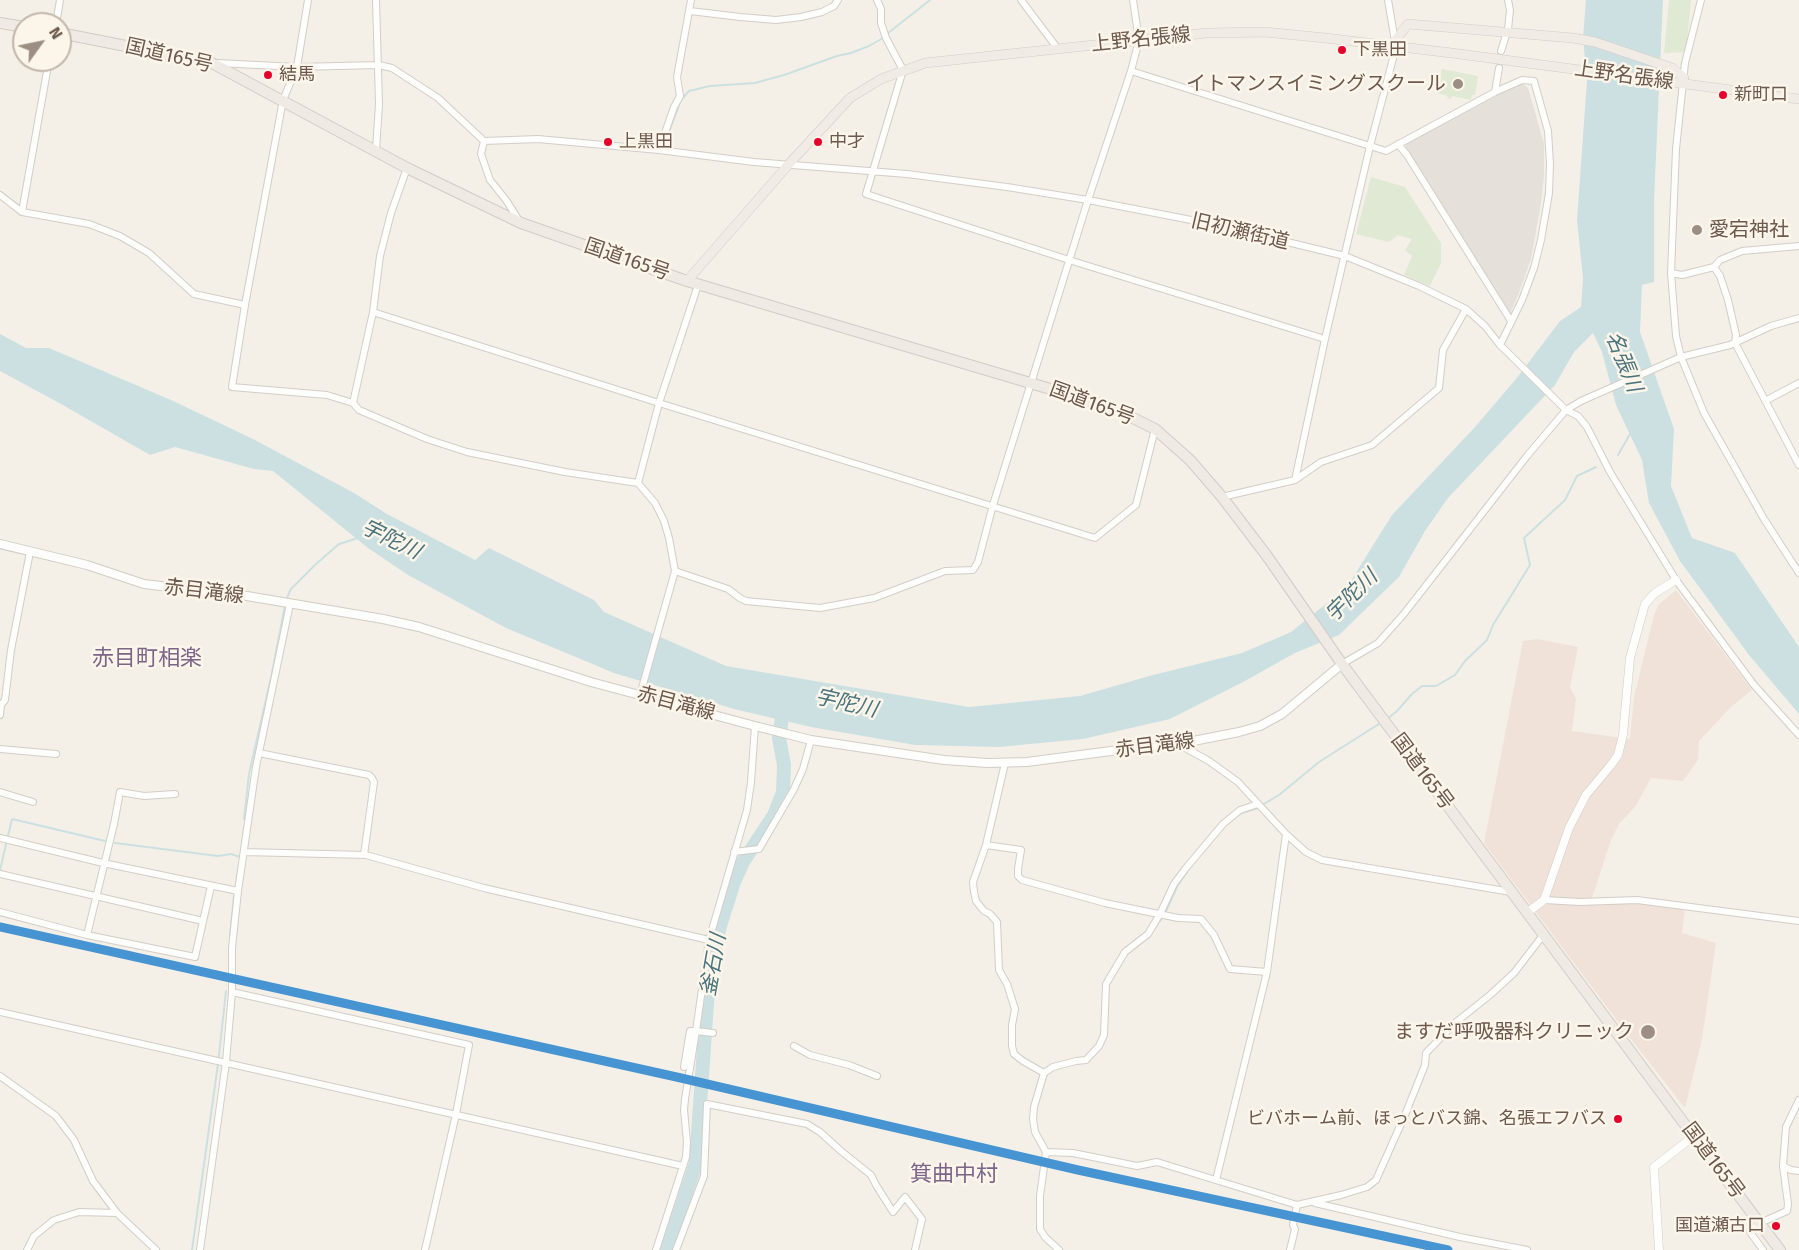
<!DOCTYPE html>
<html>
<head>
<meta charset="utf-8">
<style>
  body { margin:0 }
  #map { position:relative; width:1799px; height:1250px; overflow:hidden; background:#f4f0e8; font-family:"Fira Sans",sans-serif }
  canvas { display:block }
  .north { position:absolute; left:12px; top:12px; width:60px; height:60px; box-sizing:border-box; background:#fcf5e9; border:2px solid #c3b7ab; border-radius:50%; rotate:57deg; font-size:16px; font-weight:700; line-height:24px; text-align:center; color:#6d594d }
  .north::after { content:''; display:block; margin:auto; width:21px; height:27px; background:#9c8e83; clip-path:polygon(50% 0,100% 100%,50% 72%,0 100%) }
</style>
</head>
<body>
<div id="map">
<canvas width="1799" height="1250"></canvas>
<div class="north">N</div>
</div>
<script>
const g = document.querySelector('canvas').getContext('2d');
g.lineJoin = 'round';
function fillPath(path, color) { g.fillStyle = color; g.fill(path, 'evenodd'); }
const poly = rows => new Path2D(rows.map(r => 'M' + r).join(''));
function trace(path, color, width, dash) { g.strokeStyle = color; g.lineWidth = width; g.lineCap = dash ? 'butt' : 'round'; g.setLineDash(dash || []); g.stroke(path); }
function drawText(font, color, halo, rows, align = 'center') {
  g.font = font + ' "Fira Sans","Noto Sans JP",sans-serif'; g.lineWidth = 5; g.setLineDash([]); g.textBaseline = 'middle'; g.strokeStyle = halo; g.fillStyle = color; for (const [text, x, y, turn = 0] of rows) {
    g.save(); g.translate(x, y); g.rotate((+turn || 0) * Math.PI / 180); g.textAlign = isNaN(turn) ? turn : align; if (halo) g.strokeText(text, 0, 0); g.fillText(text, 0, 0); g.restore();
  }
}
const commercial = poly([
  [1676,590,1752,690,1732,706,1699,741,1698,760,1683,781,1651,778,1635,807,1619,824,1611,840,1590,904,1637,903,1685,908,1682,933,1716,943,1702,1039,1685,1108,1634,1043,1484,843,1523,641,1538,639,1578,647,1570,687,1576,699,1572,731,1630,739,1634,697,1654,615,1659,604]
]);
const industrial = poly([
  [1522,83,1528,88,1544,144,1544,177,1540,209,1531,259,1519,293,1510,314,1408,154,1405,143]
]);
const green = poly([
  [1669,0,1691,0,1686,52,1664,53],
  [1442,69,1478,76,1475,95,1472,95,1471,100,1452,96,1451,99,1447,98,1448,96,1437,93],
  [1371,177,1405,187,1441,243,1441,263,1430,286,1404,275,1412,256,1405,250,1412,239,1398,235,1389,242,1356,234]
]);
const water = poly([
  [1586,0,1663,0,1654,201,1654,282,1642,285,1640,332,1674,429,1671,486,1692,538,1735,553,1799,647,1799,714,1749,655,1680,561,1649,503,1642,460,1616,405,1602,352,1593,333,1574,352,1555,385,1448,498,1425,531,1399,577,1339,635,1295,653,1243,682,1170,719,1083,739,999,747,915,745,811,727,734,709,614,673,506,628,408,575,368,548,273,471,254,469,175,447,150,455,61,404,0,371,0,334,26,348,49,348,171,400,253,439,354,493,387,514,475,560,489,548,594,600,604,612,726,666,969,707,1080,696,1153,675,1242,653,1291,632,1347,587,1392,515,1475,427,1516,379,1560,321,1581,307,1583,279,1577,220,1587,80,1583,38]
]);
const stream = poly([
  [887,34,930,0],
  [666,140,681,100,689,91,710,86,755,83,784,75,837,56,851,53,869,46,883,38],
  [1618,455,1630,434],
  [1387,719,1397,711,1412,694,1422,686,1436,686,1455,675,1465,661,1487,640,1493,625,1530,565,1524,538,1565,500,1577,476,1596,467],
  [1264,804,1279,795,1319,762,1382,722],
  [1237,816,1242,813,1258,808],
  [244,819,249,774,272,673,286,600,291,589,316,564,339,544,358,538],
  [115,843,218,856,231,854,240,857,241,855],
  [242,846,244,827],
  [0,870,12,819,105,841],
  [236,885,237,874],
  [1166,911,1178,885,1191,866],
  [1155,928,1162,918],
  [230,935,234,896],
  [192,1250,218,1064,226,991]
]);
const river = poly([
  [667,1250,696,1163,709,974,720,926,734,882,743,862,774,815,783,792,784,765,779,738,784,704]
]);
const minor = poly([
  [308,0,297,67,283,100,245,305,232,387,327,395,353,403,359,410,427,439,467,452,565,472,638,483,655,503,664,521,669,538,675,571,640,695],
  [877,0,881,9,881,23,886,38,903,70,866,194,1069,260,1325,339],
  [1021,0,1058,49],
  [1701,0,1685,63,1676,149,1671,273,1676,336,1681,357,1704,413,1764,519,1799,573],
  [690,11,740,17,776,20,801,17,822,12,834,6,838,0],
  [56,24,60,0],
  [1501,51,1508,29,1510,10,1508,0],
  [218,63,297,67,379,65,392,68,438,98,484,141,538,139,659,150,754,162,907,174,1007,187,1088,200,1217,225,1345,256,1419,286,1466,309,1485,326,1500,345,1566,410,1578,416,1587,427,1610,472,1676,580,1754,685,1799,735],
  [1131,71,1386,151,1495,92,1522,80,1534,81,1548,131,1550,164,1549,193,1541,240,1534,268,1522,300,1500,345],
  [1495,92,1499,68],
  [484,141,481,154,490,180,506,200,520,222],
  [1398,144,1407,155,1511,321],
  [376,150,379,104,376,0],
  [659,150,674,107,680,96,677,77,691,0],
  [0,195,22,212,89,224,120,236,149,253,194,294,245,305],
  [22,212,49,60],
  [1714,267,1720,276,1728,300,1736,335,1735,343,1799,465],
  [1671,273,1682,275,1714,267,1720,260,1742,251,1799,246],
  [373,312,659,403,1095,538,1136,505,1155,429],
  [1765,401,1799,383],
  [353,403,373,312,380,256,391,213,407,168],
  [1295,480,1325,339,1370,146,1396,47,1388,0],
  [638,483,659,403,698,285],
  [1222,497,1295,480,1321,462,1372,445,1439,388,1443,350,1466,309],
  [675,571,728,589,740,598,746,601,820,608,874,598,945,571,973,570,978,562,993,505,1088,200,1131,71,1139,40,1133,0],
  [1342,664,1378,643,1403,615,1527,456,1566,410,1581,401,1681,357,1730,345,1771,326,1799,318],
  [0,715,1,705,5,700,11,650,30,552],
  [1178,744,1209,761,1238,782,1286,834,1306,852,1322,860,1511,892],
  [0,749,56,754],
  [259,753,369,775,372,778,374,782,364,855],
  [1005,763,986,845,973,882,974,892,976,901,984,911,990,914,997,922,999,970,1007,984,1015,1009,1012,1025,1012,1046,1014,1054,1023,1061,1044,1073],
  [0,792,33,802],
  [0,838,103,863,238,891],
  [986,845,1021,850,1018,869,1018,876,1022,880,1105,903,1178,918,1201,919,1214,935,1230,969,1267,972],
  [244,852,366,855,484,888,709,940],
  [734,852,759,849,794,789,803,769,811,740],
  [0,874,203,921],
  [1544,900,1580,902,1637,900,1799,921],
  [0,912,87,935,195,957,211,886],
  [87,935,114,824,120,792,144,796,175,794],
  [232,992,469,1045,456,1114,425,1250],
  [0,1012,683,1166],
  [794,1046,810,1055,849,1065,877,1076],
  [684,1067,690,1031,696,1031,709,940,747,810,751,782,755,726],
  [0,1076,56,1116,74,1140,93,1181,117,1213],
  [1046,1152,1073,1153,1137,1166,1157,1162,1297,1205,1341,1195,1367,1187,1376,1180,1405,1115,1425,1065,1426,1053,1455,1023,1490,995,1514,973,1544,934],
  [1783,1166,1791,1170,1799,1171],
  [1216,1180,1267,972,1286,834],
  [1315,1203,1460,1237,1527,1250],
  [27,1250,34,1236,54,1220,79,1212,117,1213,156,1250],
  [200,1250,226,1062,232,992,232,948,238,891,256,767,290,604],
  [656,1250,686,1157,687,1142,684,1110,685,1099,696,1031,713,1033],
  [676,1250,704,1176,707,1104,807,1124,820,1132,841,1151,871,1175,876,1185,893,1212,905,1197,922,1219,915,1250],
  [1059,1250,1045,1237,1040,1229,1040,1196,1046,1152,1035,1132,1033,1119,1034,1107,1044,1073,1053,1067,1076,1061,1086,1060,1099,1046,1104,1035,1106,984,1125,952,1148,934,1160,914,1174,884,1186,868,1223,824,1240,810,1258,804],
  [1290,1250,1295,1229,1293,1225,1297,1205],
  [1763,1250,1750,1232,1760,1223,1787,1211,1788,1204,1783,1166,1786,1127,1799,1100]
]);
const tertiary = poly([
  [1528,912,1544,900,1569,828,1586,795,1611,765,1618,755,1623,735,1630,658,1645,604,1655,593,1676,580],
  [1659,1250,1654,1167,1694,1136]
]);
const secondary = poly([
  [0,544,87,565,144,584,247,596,383,619,419,627,591,682,755,726,811,740,944,760,988,763,1027,762,1149,746,1178,744,1239,732,1260,726,1282,714,1342,664]
]);
const primary = poly([
  [1395,41,1408,24,1573,38,1595,42,1672,68,1684,78],
  [687,281,789,164,850,98,881,79,925,63,1207,33,1265,32,1325,38,1452,53,1799,99]
]);
const trunk = poly([
  [0,23,24,27],
  [60,33,212,63,407,168,521,223,687,281,1111,407,1155,429,1190,460,1222,497,1267,556,1342,664,1689,1130,1780,1250]
]);
const rail1 = poly([
  [0,927,681,1078,1078,1170,1448,1250]
]);
const markers = [
  [1342,50,5,"#e4002b"],
  [268,75,5,"#e4002b"],
  [1458,84,6,"#9c8e83"],
  [1723,95,5,"#e4002b"],
  [608,142,5,"#e4002b"],
  [818,142,5,"#e4002b"],
  [1697,230,6,"#9c8e83"],
  [1648,1032,8,"#9c8e83"],
  [1618,1119,5,"#e4002b"],
  [1776,1226,5,"#e4002b"]
];
const busNames = [
  ["下黒田",1353,50],
  ["結馬",279,75],
  ["新町口",1734,95],
  ["上黒田",619,142],
  ["中才",829,142],
  ["ビバホーム前、ほっとバス錦、名張エフバス",1607,1119,"right"],
  ["国道瀬古口",1765,1226,"right"]
];
const streetNames = [
  ["上野名張線",1141,40,-6],
  ["国道165号",169,56,13],
  ["上野名張線",1624,76,8],
  ["旧初瀬街道",1240,232,13],
  ["国道165号",627,260,19],
  ["国道165号",1092,404,20],
  ["赤目滝線",204,592,7],
  ["赤目滝線",676,704,15],
  ["赤目滝線",1155,746,-7],
  ["国道165号",1422,772,53],
  ["国道165号",1713,1161,53]
];
const poiNames = [
  ["イトマンスイミングスクール",1446,84],
  ["愛宕神社",1709,230,"left"],
  ["ますだ呼吸器科クリニック",1634,1032]
];
const waterNames = [
  ["名張川",1623,362,68],
  ["宇陀川",391,540,26],
  ["宇陀川",1352,596,-45],
  ["宇陀川",846,704,13],
  ["釜石川",714,965,-80]
];
const quarterNames = [
  ["赤目町相楽",147,659],
  ["箕曲中村",954,1175]
];
fillPath(commercial, '#f1e2d9');
fillPath(industrial, '#e5e0d9');
fillPath(green, '#e0e9d4');
fillPath(water, '#cce0e2');
trace(stream, '#cce0e2', 2);
trace(river, '#cce0e2', 14);
trace(minor, '#d3cdc7', 8);
trace(tertiary, '#d3cdc7', 9);
trace(secondary, '#d2ccc5', 10);
trace(primary, '#d3cbc6', 10);
trace(trunk, '#d3cbc6', 12);
trace(minor, '#fdfdfc', 6);
trace(tertiary, '#fdfdfc', 8);
trace(secondary, '#fdfdfc', 8);
trace(primary, '#f0ece5', 9);
trace(trunk, '#efeae4', 10);
trace(rail1, '#4694d1', 9);
for (const [x, y, r, color] of markers) { const dot = new Path2D(); dot.arc(x, y, r, 0, 2 * Math.PI); g.fillStyle = color; g.fill(dot); trace(dot, '#fcf5e9', 2); }
drawText('18px', '#6d594d', '#fcf5e9', busNames, 'left');
drawText('20px', '#6d594d', '#fcf5e9', streetNames);
drawText('20px', '#6d594d', '#fcf5e9', poiNames, 'right');
drawText('italic 21px', '#4a747e', '#fcf5e9', waterNames);
drawText('22px', '#7d658a', '#fcf5e9', quarterNames);
</script>
</body>
</html>
